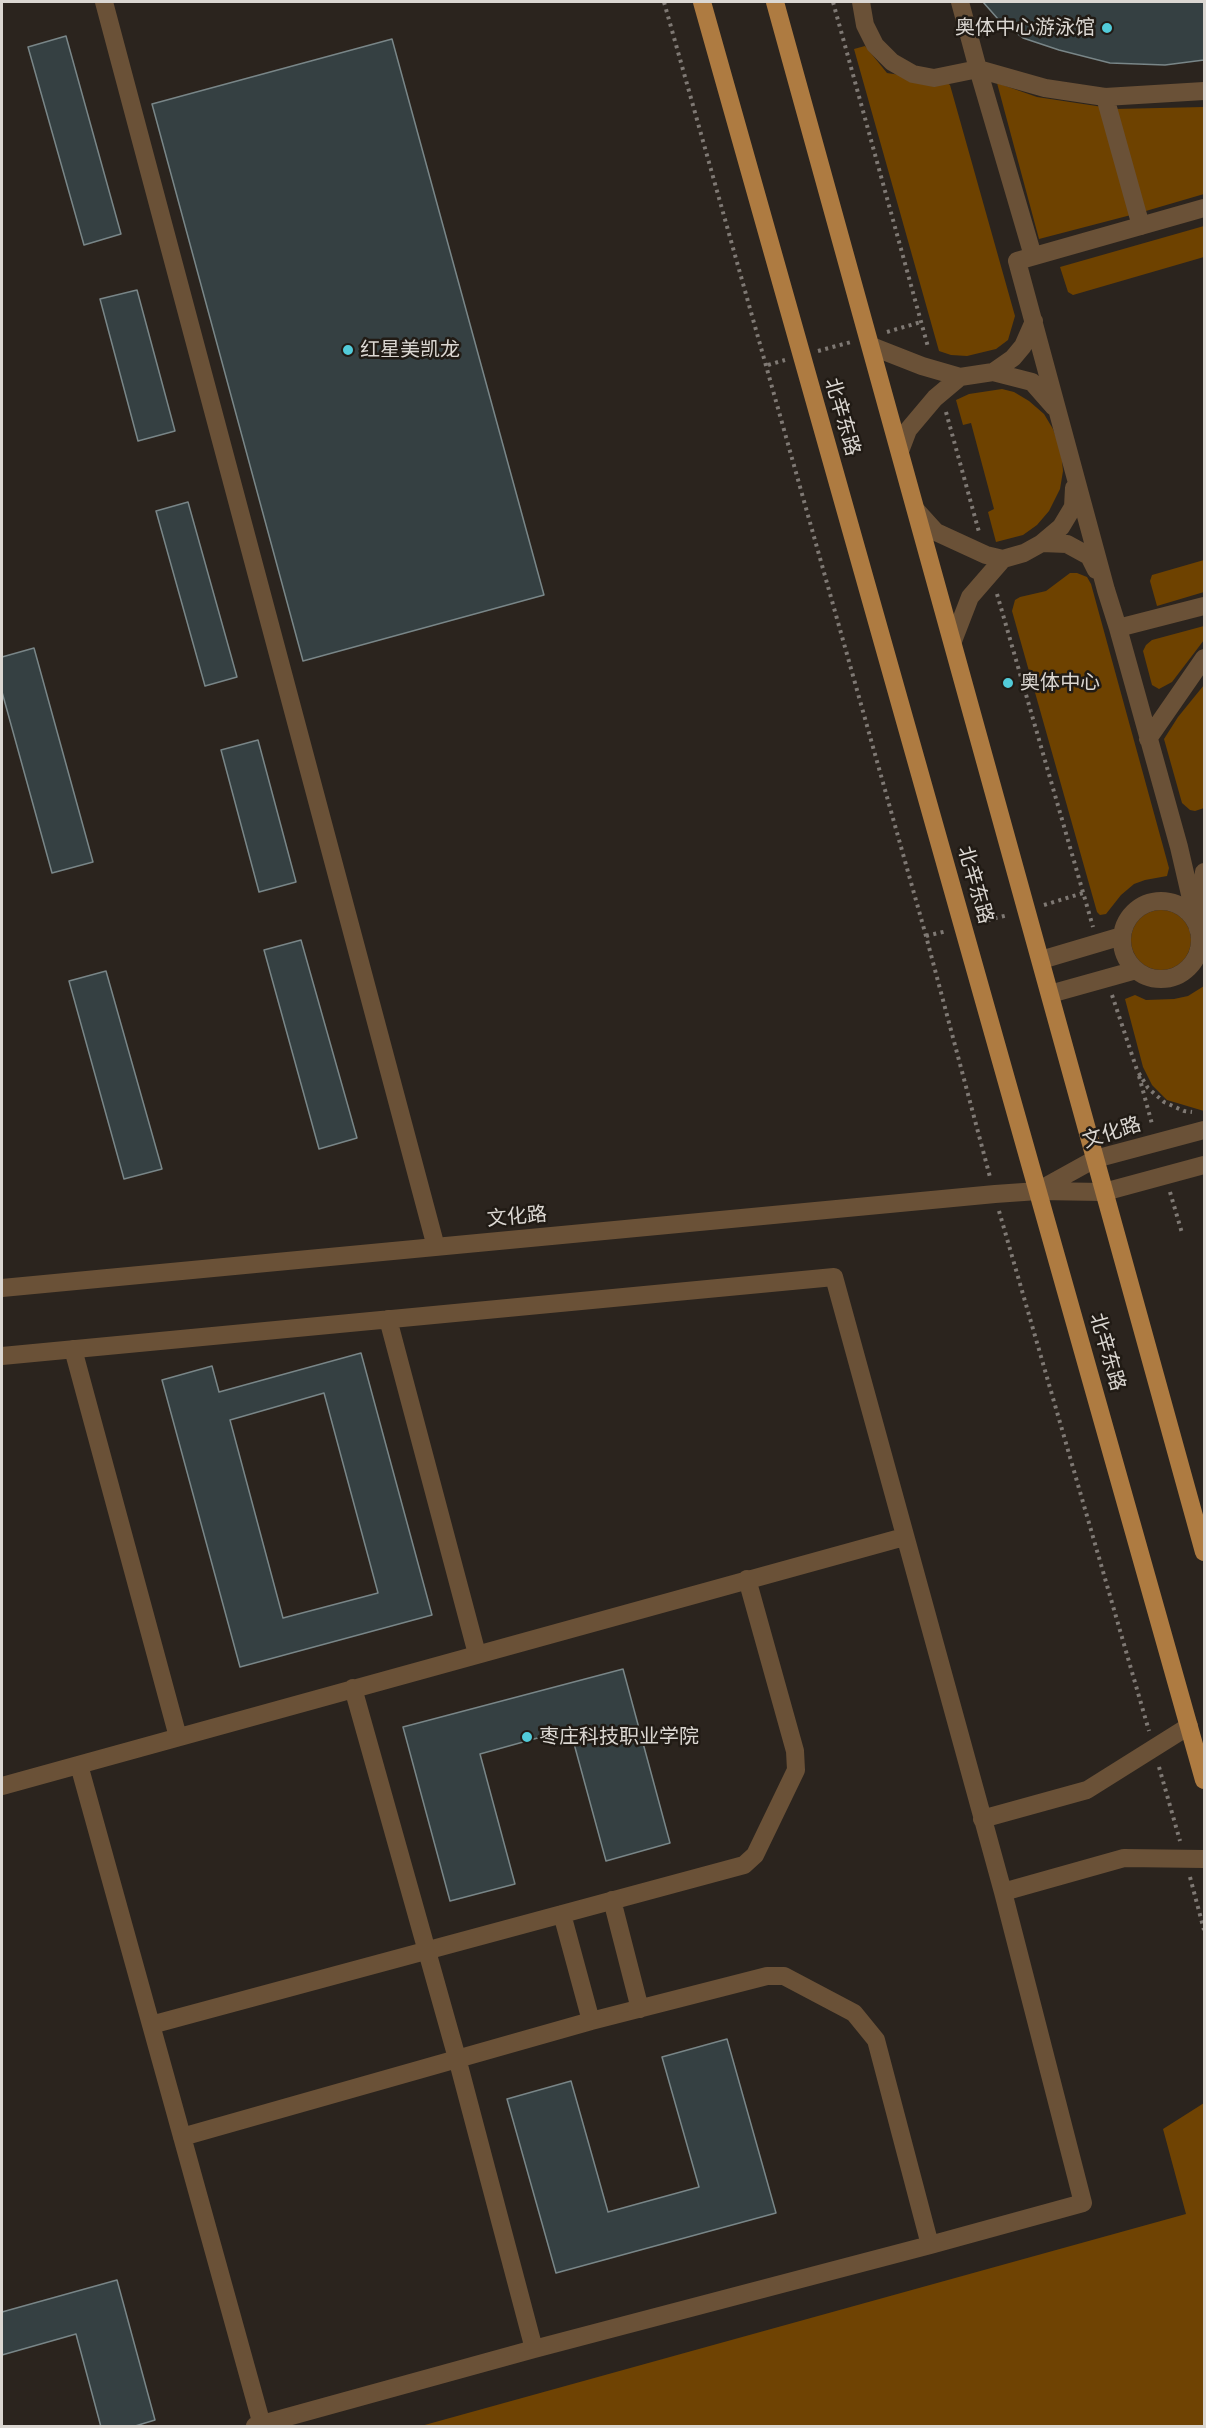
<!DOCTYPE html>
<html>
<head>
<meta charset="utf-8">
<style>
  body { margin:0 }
  #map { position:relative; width:1206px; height:2428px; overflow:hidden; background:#2b241e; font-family:"Roboto Serif",serif }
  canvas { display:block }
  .frame { position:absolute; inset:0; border:3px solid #dbd7d2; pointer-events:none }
</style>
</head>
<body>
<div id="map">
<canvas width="1206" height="2428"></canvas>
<div class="frame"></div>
</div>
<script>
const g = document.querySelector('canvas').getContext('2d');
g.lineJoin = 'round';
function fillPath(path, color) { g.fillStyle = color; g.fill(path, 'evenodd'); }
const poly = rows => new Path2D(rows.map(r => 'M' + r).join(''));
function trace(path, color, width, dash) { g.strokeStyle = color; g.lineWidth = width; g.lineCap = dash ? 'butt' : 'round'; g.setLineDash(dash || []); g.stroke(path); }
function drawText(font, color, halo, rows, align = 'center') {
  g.font = font + ' "Roboto Serif","Noto Sans SC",serif'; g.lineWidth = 5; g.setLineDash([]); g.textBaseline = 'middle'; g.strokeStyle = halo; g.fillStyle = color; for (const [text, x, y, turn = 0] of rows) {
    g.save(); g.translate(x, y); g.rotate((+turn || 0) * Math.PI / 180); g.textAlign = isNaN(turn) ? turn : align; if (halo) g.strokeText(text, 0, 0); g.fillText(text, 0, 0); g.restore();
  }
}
const green = poly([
  [865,46,887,73,946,82,950,85,1015,316,1008,340,996,349,967,356,951,355,939,351,854,49],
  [997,83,1037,97,1103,107,1131,215,1039,239],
  [1204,107,1204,194,1139,213,1114,109],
  [1204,226,1204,257,1073,295,1068,292,1060,267],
  [1002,389,1014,392,1029,401,1044,414,1053,429,1061,450,1063,471,1060,489,1049,511,1037,525,1023,535,996,542,988,512,994,509,971,423,963,425,956,400,969,394],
  [1204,560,1204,592,1157,606,1150,581,1152,575],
  [1070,573,1077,573,1087,577,1091,584,1169,868,1167,876,1145,880,1134,884,1121,895,1106,914,1100,915,1097,912,1012,611,1015,600,1020,597,1046,591],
  [1204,626,1204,640,1172,682,1159,689,1152,685,1143,651,1146,645,1152,640],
  [1204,685,1204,808,1195,811,1190,810,1182,803,1164,739,1178,717],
  '1131 940a30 30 0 1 1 60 0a30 30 0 1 1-60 0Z',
  [1204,986,1204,1111,1167,1100,1152,1085,1143,1067,1125,999,1135,995,1146,1000,1174,999,1188,996]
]);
const forest = poly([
  [1204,2103,1204,2426,421,2426,1186,2214,1163,2129]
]);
const building = poly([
  [983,2,1204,2,1204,60,1165,65,1110,63,1059,50,1023,38,998,19,983,2],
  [66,36,121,234,84,245,28,47,66,36],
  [392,39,544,595,303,661,152,104,392,39],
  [137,290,175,431,138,441,100,299,137,290],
  [188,502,237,677,205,686,156,511,188,502],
  [34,648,93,862,52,873,2,692,2,657,34,648],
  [258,740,296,882,259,892,221,750,258,740],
  [301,940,357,1138,319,1149,264,950,301,940],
  [106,971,162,1169,124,1179,69,981,106,971],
  [361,1353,432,1615,240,1667,162,1380,212,1366,219,1392,361,1353],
  [324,1393,378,1593,283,1618,230,1420,324,1393],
  [623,1669,670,1843,606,1861,570,1729,480,1754,515,1884,450,1901,403,1727,623,1669],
  [727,2039,776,2213,556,2273,507,2099,571,2081,608,2212,699,2187,662,2057,727,2039],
  [117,2280,155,2420,132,2427,101,2427,76,2334,2,2355,2,2312,117,2280]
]);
const path = poly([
  [664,2,926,936,990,1177],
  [833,2,928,347],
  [887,332,921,322],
  [818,351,851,342],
  [768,365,785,360],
  [946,412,979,532],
  [997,594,1093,927],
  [1044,905,1083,893],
  [980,922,1008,915],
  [926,936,947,931],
  [1112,995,1137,1070,1148,1088,1164,1102,1184,1111,1192,1112],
  [1139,1076,1152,1124],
  [1170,1192,1182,1233],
  [999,1211,1149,1731],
  [1159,1767,1180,1841],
  [1190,1877,1204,1930]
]);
const minor = poly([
  [104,2,436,1247],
  [861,2,865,25,875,45,892,62,913,74,934,78,978,69,1033,256],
  [960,2,978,69,1045,88,1105,97,1204,91],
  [1105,97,1141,226],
  [1204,208,1017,261,1106,590,1118,628,1204,606],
  [871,346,922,366,960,377],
  [993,372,1013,358,1023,346,1034,321],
  [900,451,908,430,935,398,960,377,993,372,1032,382,1054,407],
  [917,511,936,532,986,555,1003,559],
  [1042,543,1061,527,1073,507,1074,488],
  [1118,628,1179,847,1198,929,1204,939],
  [953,641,970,597,1003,559,1024,553,1042,543,1067,544,1089,556,1096,570],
  [1148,739,1204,658],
  '1122 940a39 39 0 1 1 78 0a39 39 0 1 1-78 0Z',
  [1199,912,1204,872],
  [1041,960,1122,936],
  [1050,994,1136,970],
  [1039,1190,1095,1159,1204,1130],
  [2,1288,995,1194,1038,1191,1104,1192,1204,1165],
  [388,1319,477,1654],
  [73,1349,178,1737],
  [2,1356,834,1277,1003,1892,1083,2203,930,2245,534,2349,255,2426],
  [353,1688,457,2058,534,2349],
  [79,1765,262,2425],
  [2,1786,904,1537],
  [982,1819,1087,1790,1189,1726],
  [1003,1892,1124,1858,1204,1859],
  [612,1900,640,2009],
  [562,1914,591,2021],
  [151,2025,744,1865,755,1855,796,1770,795,1751,747,1579],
  [182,2137,591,2021,767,1976,784,1976,854,2013,876,2040,930,2245]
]);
const major = poly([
  [702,2,1204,1780],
  [775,2,1204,1552]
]);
const markers = [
  [1107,28,6,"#52cbd9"],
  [348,350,6,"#52cbd9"],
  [1008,683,6,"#52cbd9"],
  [527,1737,6,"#52cbd9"]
];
const poiNames = [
  ["奥体中心游泳馆",1095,28,"right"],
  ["红星美凯龙",360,350],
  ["奥体中心",1020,683],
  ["枣庄科技职业学院",539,1737]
];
const streetNames = [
  ["北辛东路",842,417,74],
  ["北辛东路",975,885,74],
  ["文化路",1112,1133,-18],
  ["文化路",517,1217,-5],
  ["北辛东路",1107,1352,74]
];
fillPath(green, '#6e4200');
fillPath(forest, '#6f4303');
fillPath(building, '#354042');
trace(building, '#798688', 1.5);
trace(path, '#7f7974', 4, [3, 4.5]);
trace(minor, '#6a5137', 18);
trace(major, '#ae7b41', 18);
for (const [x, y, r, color] of markers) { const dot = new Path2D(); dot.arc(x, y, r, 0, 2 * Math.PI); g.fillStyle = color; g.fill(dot); trace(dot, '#211b15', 2); }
drawText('20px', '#dbd7d2', '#211b15', poiNames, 'left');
drawText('20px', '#dbd7d2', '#211b15', streetNames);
</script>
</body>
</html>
